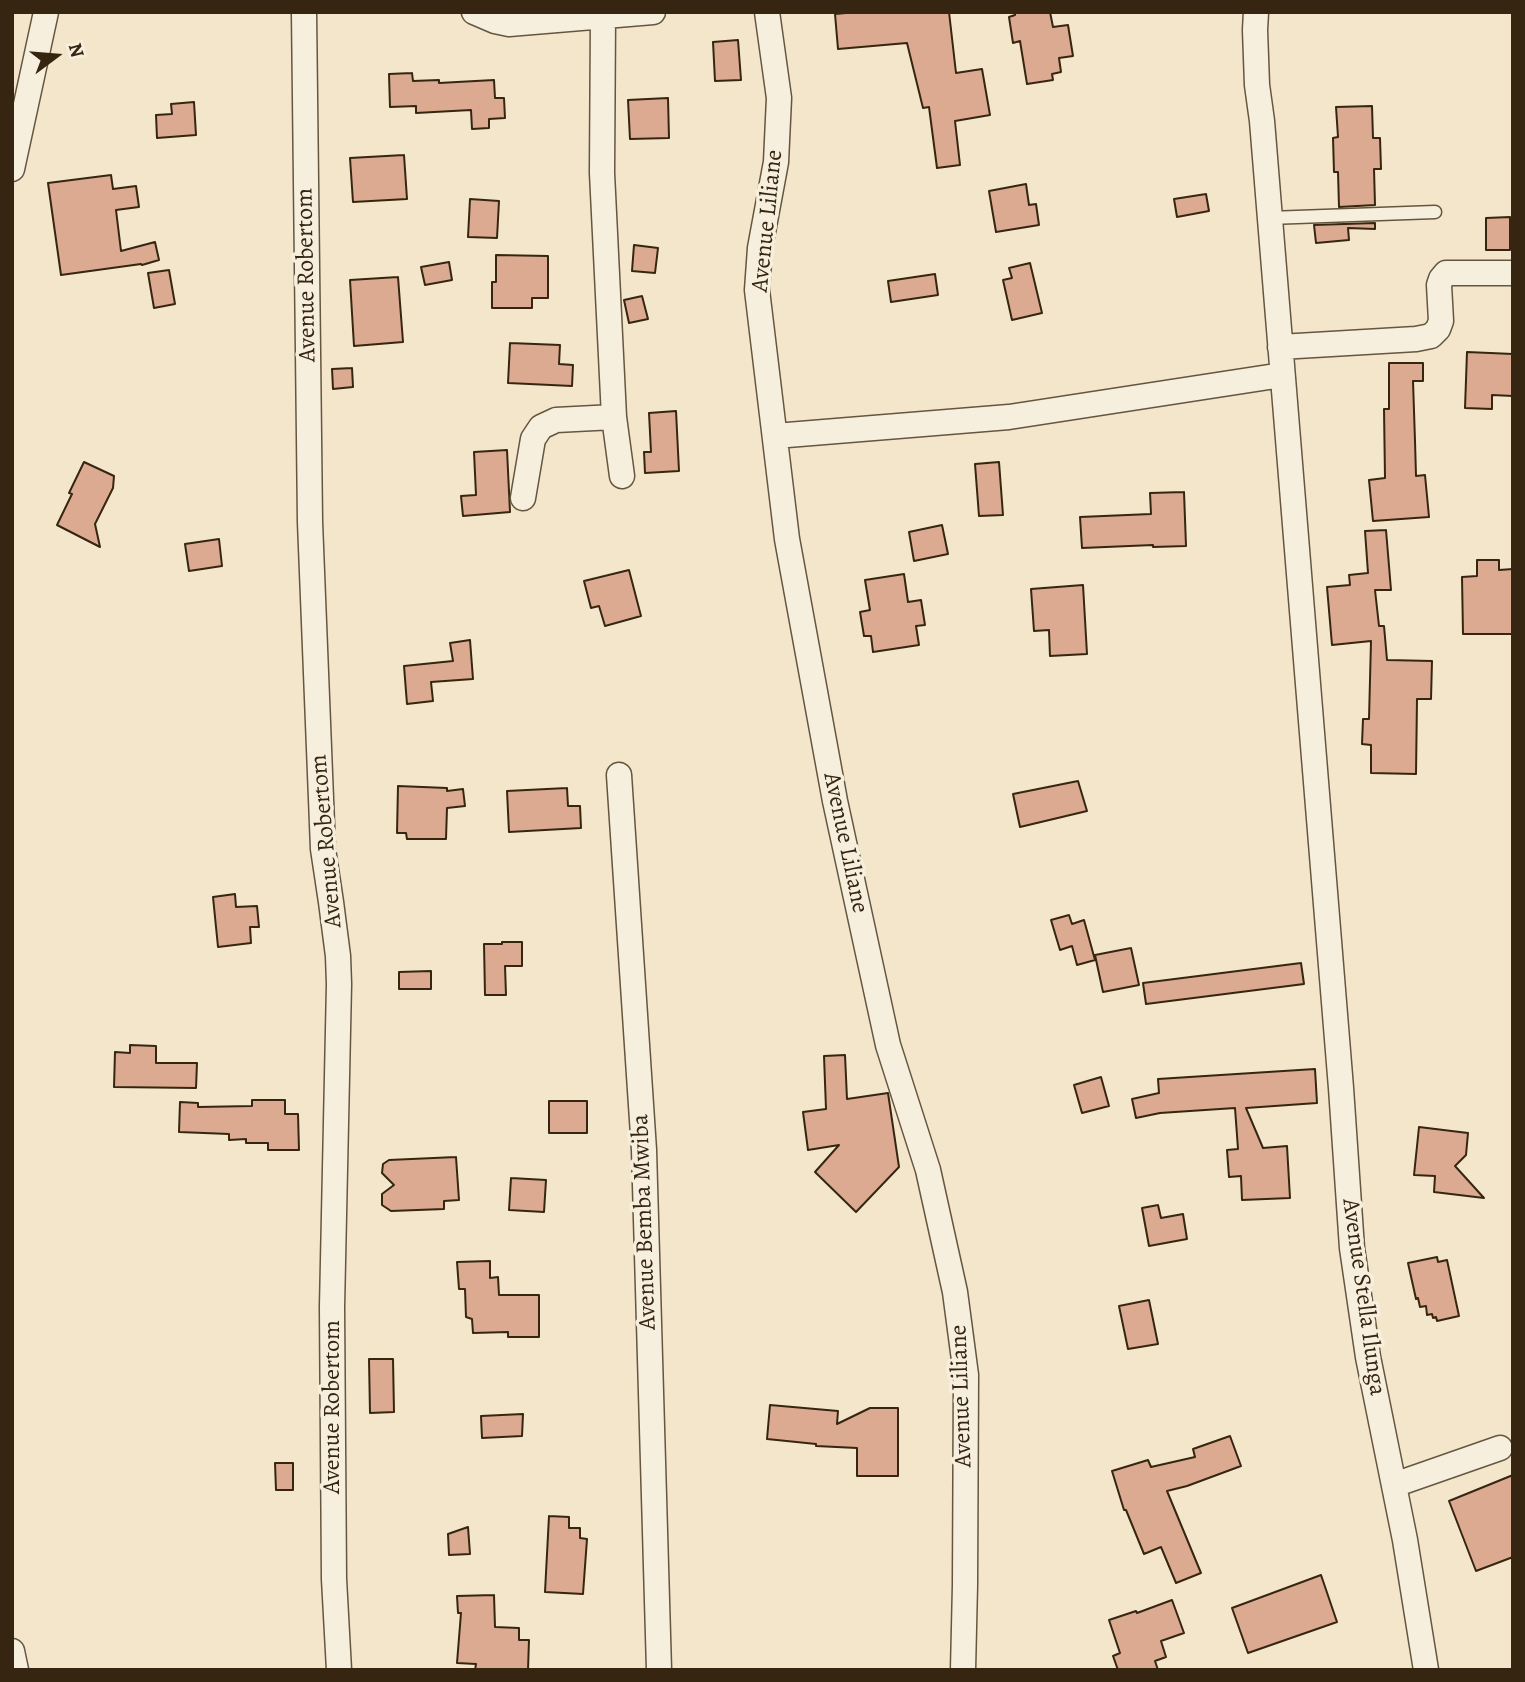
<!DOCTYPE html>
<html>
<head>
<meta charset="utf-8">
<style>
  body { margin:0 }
  #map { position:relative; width:1525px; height:1682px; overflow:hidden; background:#f3e6cb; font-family:Alegreya,serif }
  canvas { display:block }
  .frame { position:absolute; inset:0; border:14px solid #362611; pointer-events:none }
  .north { position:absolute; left:21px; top:21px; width:70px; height:70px; -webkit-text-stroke:5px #f7efdd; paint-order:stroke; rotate:74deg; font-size:19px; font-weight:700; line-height:28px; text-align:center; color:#362611 }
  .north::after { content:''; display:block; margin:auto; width:24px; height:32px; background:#362611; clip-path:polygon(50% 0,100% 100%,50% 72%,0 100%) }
</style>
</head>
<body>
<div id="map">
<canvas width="1525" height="1682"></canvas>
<div class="frame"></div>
<div class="north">N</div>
</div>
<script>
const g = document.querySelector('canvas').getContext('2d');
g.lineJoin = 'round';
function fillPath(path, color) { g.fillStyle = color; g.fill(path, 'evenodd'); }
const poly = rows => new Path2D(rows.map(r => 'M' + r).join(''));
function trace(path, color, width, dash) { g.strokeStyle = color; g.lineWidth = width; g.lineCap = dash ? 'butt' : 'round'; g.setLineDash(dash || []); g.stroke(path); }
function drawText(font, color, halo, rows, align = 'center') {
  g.font = font + ' Alegreya,serif'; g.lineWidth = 7; g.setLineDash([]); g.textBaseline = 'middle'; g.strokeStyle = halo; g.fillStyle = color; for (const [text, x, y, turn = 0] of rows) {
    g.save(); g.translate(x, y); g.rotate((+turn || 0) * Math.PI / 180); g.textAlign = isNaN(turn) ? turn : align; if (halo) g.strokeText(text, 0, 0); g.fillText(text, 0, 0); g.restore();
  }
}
const building = poly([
  [857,12,949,12,956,73,982,69,990,115,955,121,960,165,937,168,929,107,923,108,907,43,838,49,835,14,857,12],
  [1015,12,1050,12,1053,27,1068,25,1073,56,1059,58,1061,72,1052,74,1053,80,1027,84,1020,41,1013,43,1009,17,1015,15,1015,12],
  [738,40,741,80,715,81,713,42,738,40],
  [412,73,413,81,439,80,439,83,494,80,495,98,504,98,505,118,489,119,489,128,472,129,471,110,416,113,416,106,390,107,389,74,412,73],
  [668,98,669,138,630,139,628,100,668,98],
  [194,102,196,135,157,138,156,115,172,114,171,104,194,102],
  [1372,106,1373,138,1380,138,1381,169,1374,169,1375,205,1339,207,1338,172,1334,172,1333,138,1338,137,1336,107,1372,106],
  [404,155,407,199,353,202,350,158,404,155],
  [111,175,113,189,136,186,139,207,116,210,121,251,155,242,159,260,142,265,141,264,61,275,48,183,111,175],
  [1026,184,1029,205,1036,204,1039,225,996,232,989,191,1026,184],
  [1206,194,1209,211,1177,217,1174,199,1206,194],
  [470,199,499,201,497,238,468,237,470,199],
  [1510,217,1510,250,1486,250,1486,218,1510,217],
  [1375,223,1375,229,1348,228,1349,240,1316,243,1314,225,1375,223],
  [634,245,658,248,655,273,632,271,634,245],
  [496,255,548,256,548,298,532,298,532,308,492,308,492,282,496,282,496,255],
  [449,262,452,280,425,285,421,267,449,262],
  [1030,263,1042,313,1012,320,1003,280,1012,278,1009,268,1030,263],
  [169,270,175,304,154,308,148,273,169,270],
  [935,274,938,295,891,302,888,281,935,274],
  [398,277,403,342,354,346,350,280,398,277],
  [642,296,648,319,629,323,624,300,642,296],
  [510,343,560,345,559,364,573,365,572,386,508,383,510,343],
  [1467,352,1513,354,1513,396,1492,395,1492,409,1465,408,1467,352],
  [1389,363,1423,363,1423,381,1413,381,1415,441,1416,476,1425,475,1429,517,1373,521,1369,480,1385,478,1384,409,1389,409,1389,363],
  [352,368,353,387,333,389,332,369,352,368],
  [676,411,679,471,645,473,644,452,651,452,649,413,676,411],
  [507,450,510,512,463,516,461,496,476,495,474,452,507,450],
  [84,462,114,476,113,488,95,524,100,547,57,525,72,494,69,493,84,462],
  [999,462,1003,515,979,516,975,464,999,462],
  [1184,492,1186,546,1153,547,1153,545,1082,548,1080,517,1151,514,1150,493,1184,492],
  [942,525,948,554,914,561,909,532,942,525],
  [1386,530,1391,590,1375,590,1379,626,1384,626,1387,660,1432,661,1431,699,1417,699,1416,774,1371,773,1371,745,1362,744,1363,719,1369,719,1371,641,1332,645,1327,587,1350,585,1349,575,1368,573,1365,531,1386,530],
  [219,539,222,566,189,571,185,544,219,539],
  [1477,560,1499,560,1499,570,1513,569,1513,634,1463,634,1462,577,1477,576,1477,560],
  [629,570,641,616,605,626,599,606,591,608,584,581,629,570],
  [904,574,908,602,921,600,925,625,916,626,919,645,873,652,871,636,864,636,860,612,870,610,865,580,904,574],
  [1083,585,1087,654,1050,656,1049,630,1034,631,1031,589,1083,585],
  [470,640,473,679,431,682,433,701,407,704,404,666,453,661,450,643,470,640],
  [1078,781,1087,811,1020,827,1013,794,1078,781],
  [398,786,447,788,447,791,463,789,465,806,447,808,446,839,407,839,406,833,397,833,398,786],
  [567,788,568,806,580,806,581,828,509,832,507,791,567,788],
  [235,894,236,907,257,906,259,927,250,927,251,943,218,947,213,897,235,894],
  [1069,915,1072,924,1084,920,1095,960,1077,965,1072,946,1060,950,1051,920,1069,915],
  [502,942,522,942,522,966,505,966,506,995,485,995,484,944,502,944,502,942],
  [1131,948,1139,985,1103,992,1095,955,1131,948],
  [1301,963,1304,984,1146,1004,1143,983,1301,963],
  [431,971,431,989,399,989,399,972,431,971],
  [130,1045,156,1046,156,1063,197,1063,196,1088,114,1087,115,1052,130,1053,130,1045],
  [845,1055,847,1099,888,1093,899,1167,856,1212,815,1172,839,1145,808,1150,803,1112,826,1109,824,1056,845,1055],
  [1315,1069,1317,1103,1246,1108,1263,1148,1287,1146,1290,1198,1242,1200,1241,1176,1229,1177,1227,1150,1238,1149,1235,1108,1160,1113,1136,1118,1132,1099,1159,1093,1158,1079,1315,1069],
  [1101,1077,1109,1106,1082,1113,1074,1085,1101,1077],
  [252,1100,285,1100,285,1114,298,1114,299,1150,268,1150,268,1143,246,1143,246,1139,229,1140,229,1134,179,1132,180,1102,198,1103,198,1107,252,1106,252,1100],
  [549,1101,587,1101,587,1133,549,1133,549,1101],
  [1419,1127,1468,1133,1466,1155,1455,1166,1484,1198,1434,1192,1435,1176,1414,1175,1419,1127],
  [456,1157,459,1200,444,1201,444,1209,391,1211,382,1205,382,1194,394,1185,382,1173,383,1164,389,1160,456,1157],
  [511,1178,546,1180,544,1212,509,1210,511,1178],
  [1158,1205,1161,1218,1183,1214,1187,1239,1149,1246,1142,1208,1158,1205],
  [1437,1257,1438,1262,1447,1260,1459,1316,1437,1321,1436,1317,1433,1318,1432,1314,1427,1315,1426,1306,1420,1307,1418,1298,1416,1299,1408,1263,1437,1257],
  [490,1261,490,1278,498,1277,499,1295,539,1295,539,1337,508,1337,508,1332,473,1333,472,1319,466,1317,465,1289,459,1289,457,1262,490,1261],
  [1149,1300,1158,1344,1128,1349,1119,1306,1149,1300],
  [369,1359,393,1359,394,1412,370,1413,369,1359],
  [770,1405,838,1411,837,1424,870,1408,898,1408,898,1476,857,1476,857,1448,816,1446,816,1444,767,1439,770,1405],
  [523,1414,522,1436,482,1438,481,1416,523,1414],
  [1230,1436,1241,1466,1187,1486,1167,1491,1201,1573,1176,1583,1161,1547,1144,1554,1126,1510,1124,1510,1112,1471,1148,1460,1151,1467,1195,1457,1193,1449,1230,1436],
  [275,1463,293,1463,293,1490,276,1490,275,1463],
  [1513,1475,1513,1557,1476,1571,1449,1501,1513,1475],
  [549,1516,569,1517,569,1528,580,1528,580,1538,587,1539,583,1594,545,1592,549,1516],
  [468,1527,470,1554,449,1555,448,1534,468,1527],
  [1321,1575,1337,1622,1248,1653,1232,1608,1321,1575],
  [494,1595,495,1627,519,1628,519,1640,529,1640,528,1670,475,1670,476,1664,457,1663,461,1613,458,1613,457,1596,494,1595],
  [1172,1600,1184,1633,1161,1641,1166,1657,1155,1661,1158,1670,1118,1670,1113,1656,1120,1653,1109,1620,1136,1611,1137,1613,1172,1600]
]);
const service = poly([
  [1269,218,1435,212]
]);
const minor = poly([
  [304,12,310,522,323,849,331,902,338,956,339,984,332,1307,334,1579,339,1670],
  [474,12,495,21,509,24,653,12],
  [767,12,779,98,776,162,760,248,757,290,787,539,835,801,888,1045,928,1170,955,1292,966,1375,965,1585,963,1670],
  [1256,12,1255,30,1257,85,1262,121,1341,1088,1352,1248,1368,1357,1405,1540,1426,1670],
  [603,17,602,173,614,417,622,476],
  [12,169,46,12],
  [1280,347,1416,339,1431,336,1438,329,1441,321,1439,285,1441,279,1446,273,1513,273],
  [775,436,1009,417,1282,375],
  [523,498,533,439,541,427,556,420,614,417],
  [619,775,644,1150,659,1670],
  [1394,1485,1500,1448],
  [12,1651,16,1670]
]);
const streetNames = [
  ["Avenue Liliane",768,221,-84],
  ["Avenue Robertom",307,275,-91],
  ["Avenue Robertom",327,841,-95],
  ["Avenue Liliane",845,843,78],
  ["Avenue Bemba Mwiba",645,1222,-92],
  ["Avenue Stella Ilunga",1363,1297,82],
  ["Avenue Liliane",962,1396,-92],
  ["Avenue Robertom",333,1407,-90]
];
fillPath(building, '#dcaa90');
trace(building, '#362611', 2);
trace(service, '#655640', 15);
trace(minor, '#655640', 27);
trace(service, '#f7efdd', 12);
trace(minor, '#f7efdd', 24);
drawText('24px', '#362611', '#f7efdd', streetNames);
</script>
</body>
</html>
